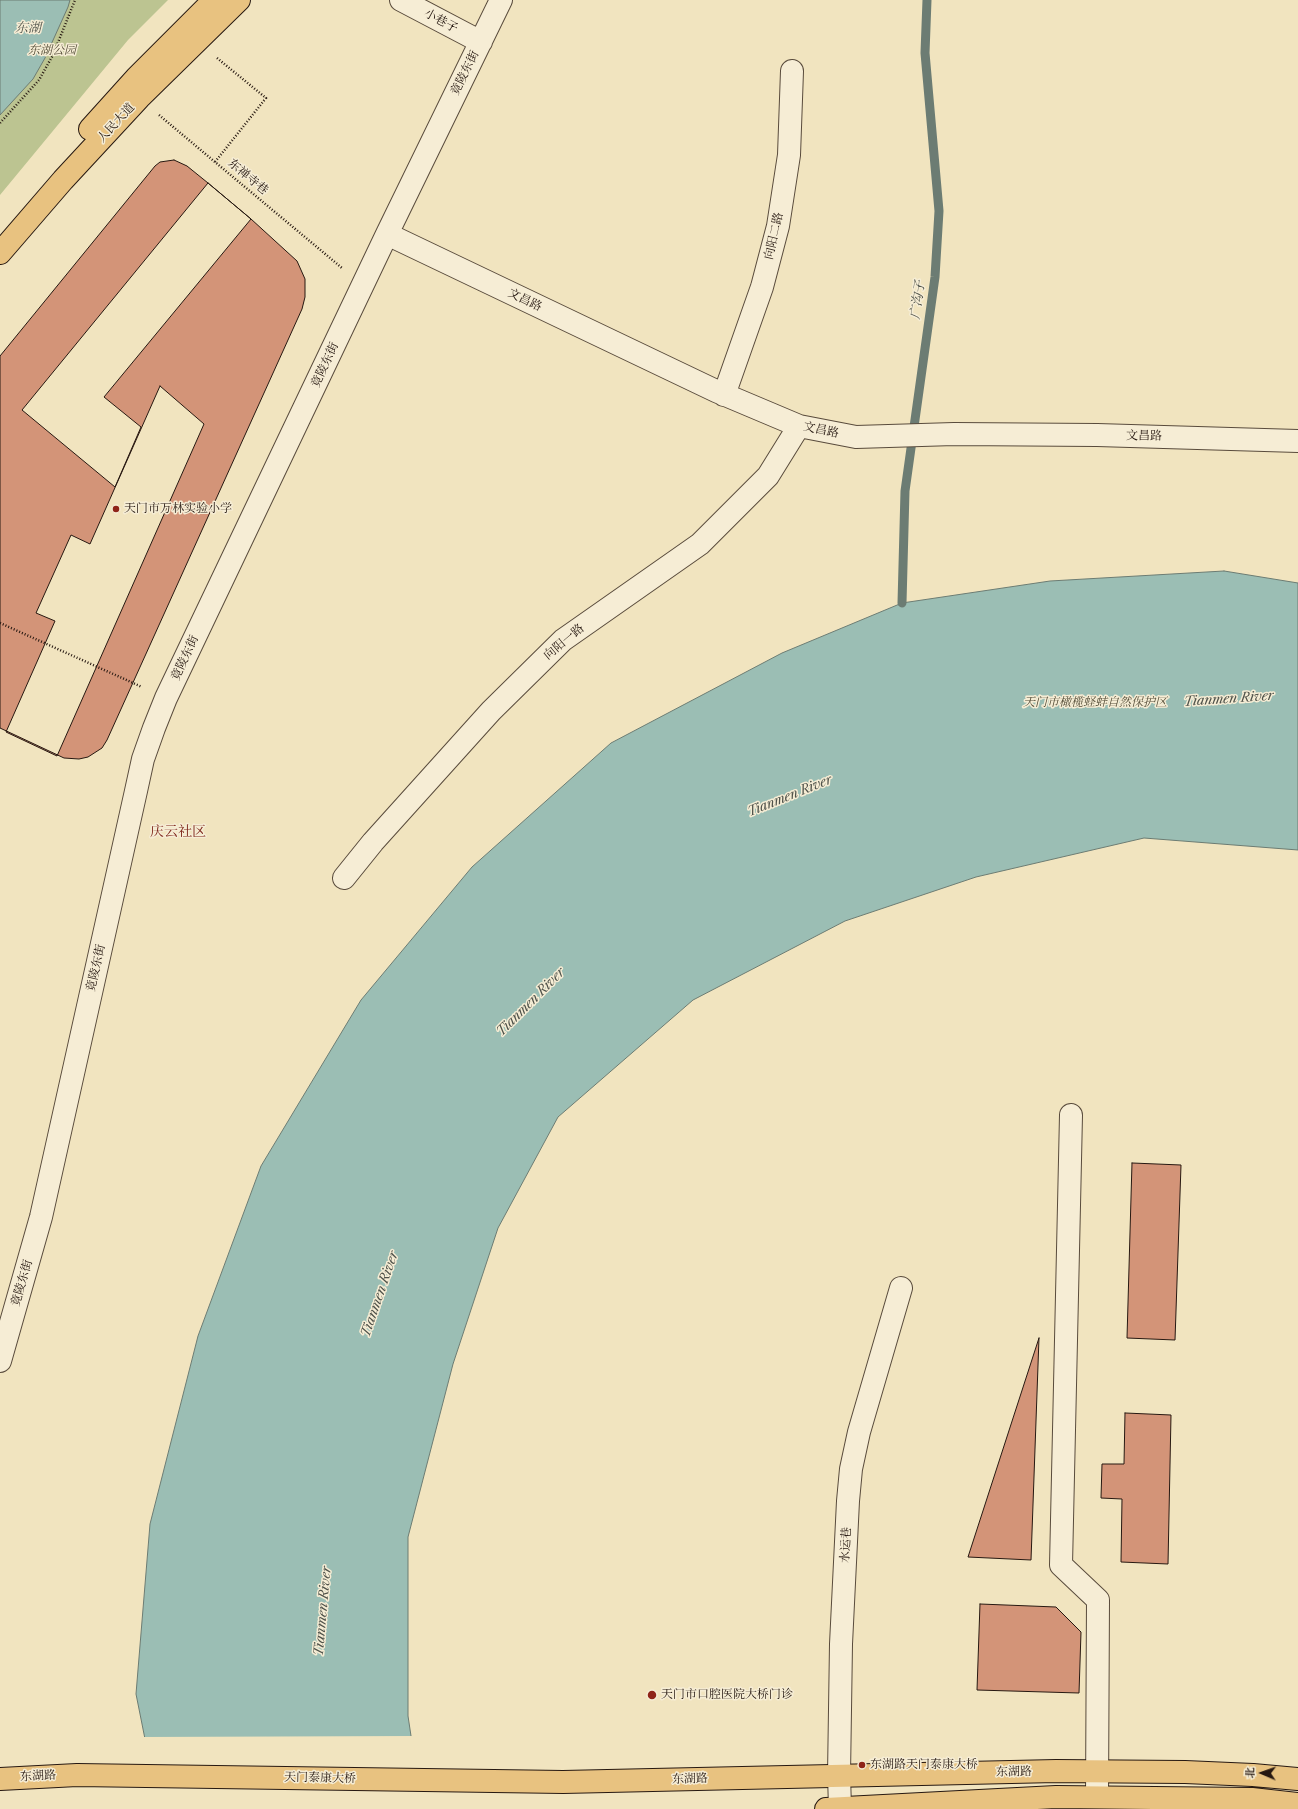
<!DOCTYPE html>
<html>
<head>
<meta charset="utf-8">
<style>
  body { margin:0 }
  #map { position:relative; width:1298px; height:1809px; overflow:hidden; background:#f1e4bf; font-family:"Libre Caslon Text","Noto Serif SC",serif }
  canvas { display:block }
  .north { position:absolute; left:1242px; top:1753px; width:40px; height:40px; -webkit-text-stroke:3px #f6edd5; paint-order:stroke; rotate:272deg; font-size:11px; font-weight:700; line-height:16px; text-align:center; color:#261811 }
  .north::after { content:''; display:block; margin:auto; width:14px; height:18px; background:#261811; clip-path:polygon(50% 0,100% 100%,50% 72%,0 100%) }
</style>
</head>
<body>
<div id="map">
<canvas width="1298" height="1809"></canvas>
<div class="north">北</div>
</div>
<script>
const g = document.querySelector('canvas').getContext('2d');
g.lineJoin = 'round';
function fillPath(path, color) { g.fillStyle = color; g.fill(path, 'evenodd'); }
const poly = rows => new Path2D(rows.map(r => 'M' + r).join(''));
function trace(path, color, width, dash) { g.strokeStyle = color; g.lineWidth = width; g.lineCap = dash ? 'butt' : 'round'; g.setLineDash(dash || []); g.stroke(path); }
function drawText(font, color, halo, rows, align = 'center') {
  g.font = font + ' "Libre Caslon Text","Noto Serif SC",serif'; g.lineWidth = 3; g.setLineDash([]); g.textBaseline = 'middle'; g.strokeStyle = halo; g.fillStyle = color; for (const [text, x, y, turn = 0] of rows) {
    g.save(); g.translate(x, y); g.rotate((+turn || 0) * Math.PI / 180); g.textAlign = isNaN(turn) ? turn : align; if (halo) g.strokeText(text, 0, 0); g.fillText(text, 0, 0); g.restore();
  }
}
const green = poly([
  [0,0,168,0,128,40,0,195]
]);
const water = poly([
  [0,0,70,0,68,7,45,58,33,79,0,115,0,0],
  [1224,571,1298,583,1298,850,1144,838,976,877,845,921,693,1000,558,1117,498,1228,453,1364,408,1537,408,1716,422,1809,159,1809,136,1694,150,1524,198,1336,261,1166,361,1000,472,867,611,743,782,653,902,603,1050,581,1224,571]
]);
const pier = poly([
  [413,1736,424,1809,157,1809,142,1737]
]);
const stream = poly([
  [902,603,905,491,935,277,939,211,925,53,927,0]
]);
const building = poly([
  [174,160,187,166,208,183,251,219,297,261,305,279,305,297,302,309,107,740,102,748,88,757,79,759,64,758,0,728,0,356,155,166,160,162,174,160],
  [208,183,251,219,104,397,141,427,115,487,22,410,208,183],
  [160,386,204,424,57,756,6,732,55,621,36,613,71,535,90,544,160,386],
  [1132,1163,1181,1165,1175,1340,1127,1338,1132,1163],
  [1039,1338,1031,1560,968,1557,1039,1338],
  [1125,1413,1171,1415,1168,1564,1121,1562,1122,1499,1101,1498,1102,1464,1124,1464,1125,1413],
  [980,1604,1056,1607,1081,1632,1079,1693,977,1690,980,1604]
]);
const path = poly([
  [217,58,266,98,215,162,342,268],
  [159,115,215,162],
  [0,123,39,80,53,55,75,0],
  [0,623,142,687]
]);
const minor = poly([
  [401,0,481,42],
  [387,234,716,391,799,426,856,437,954,434,1097,435,1298,441],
  [724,395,762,287,778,226,789,155,792,71],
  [344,878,373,842,491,711,563,640,700,544,768,476,799,426],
  [1071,1115,1061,1565,1098,1600,1097,1797],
  [0,1361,41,1217,136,791,143,759,154,728,166,698,387,234,501,0],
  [840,1808,839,1775,841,1644,848,1501,851,1469,859,1432,901,1288]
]);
const major = poly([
  [90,129,136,78,214,0],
  [0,253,63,180,139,98,239,0],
  [0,1779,77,1775,563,1782,1056,1771,1185,1772,1253,1775,1298,1779],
  [826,1809,1056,1797,1252,1799,1298,1804]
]);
const markers = [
  [116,509,4,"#8f2418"],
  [652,1695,5,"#8f2418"],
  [862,1765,4,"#8f2418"]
];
const streetNames = [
  ["小巷子",441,21,28],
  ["竟陵东街",465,73,-64],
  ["人民大道",116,123,-47],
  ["东禅寺巷",248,177,40],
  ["向阳二路",774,236,-77],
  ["文昌路",525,300,26],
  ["竟陵东街",325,365,-65],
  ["文昌路",821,430,12],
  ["文昌路",1144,436,1],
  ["向阳一路",564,642,-40],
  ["竟陵东街",185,658,-65],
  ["竟陵东街",96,968,-77],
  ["竟陵东街",22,1283,-74],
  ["水运巷",846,1545,-87],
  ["东湖路",1014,1772,-1],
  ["东湖路",38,1776,-3],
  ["天门泰康大桥",320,1778,1],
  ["东湖路",690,1779,-2]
];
const parkNames = [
  ["东湖公园",52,51],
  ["天门市橄榄蛏蚌自然保护区",1095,703]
];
const poiNames = [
  ["天门市万林实验小学",124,509],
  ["天门市口腔医院大桥门诊",661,1695],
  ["东湖路天门泰康大桥",870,1765]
];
const waterNames = [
  ["东湖",28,28],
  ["广沟子",918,300,-82],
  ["Tianmen River",1229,699,-4],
  ["Tianmen River",790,796,-22],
  ["Tianmen River",531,1002,-45],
  ["Tianmen River",380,1294,-71],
  ["Tianmen River",323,1611,-85]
];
const quarterNames = [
  ["庆云社区",178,832]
];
fillPath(green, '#bcc491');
fillPath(water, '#9bbeb4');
trace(water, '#6c7c73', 1);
fillPath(pier, '#f1e4bf');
trace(stream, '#6c7c73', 9);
fillPath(building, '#d39478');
trace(building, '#261811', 1);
trace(minor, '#594b3c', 24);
trace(major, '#261811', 24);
trace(path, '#261811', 2.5, [1, 2]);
trace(minor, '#f6edd5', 22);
trace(major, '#e8c280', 22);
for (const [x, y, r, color] of markers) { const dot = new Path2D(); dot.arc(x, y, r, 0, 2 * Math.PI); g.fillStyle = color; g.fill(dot); trace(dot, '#f6edd5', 1.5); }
drawText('12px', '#261811', '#f6edd5', streetNames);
drawText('italic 12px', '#534c37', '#f6edd5', parkNames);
drawText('12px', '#261811', '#f6edd5', poiNames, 'left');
drawText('italic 13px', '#4f524a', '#f6edd5', waterNames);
drawText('14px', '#7a1f14', '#f6edd5', quarterNames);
</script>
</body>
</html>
